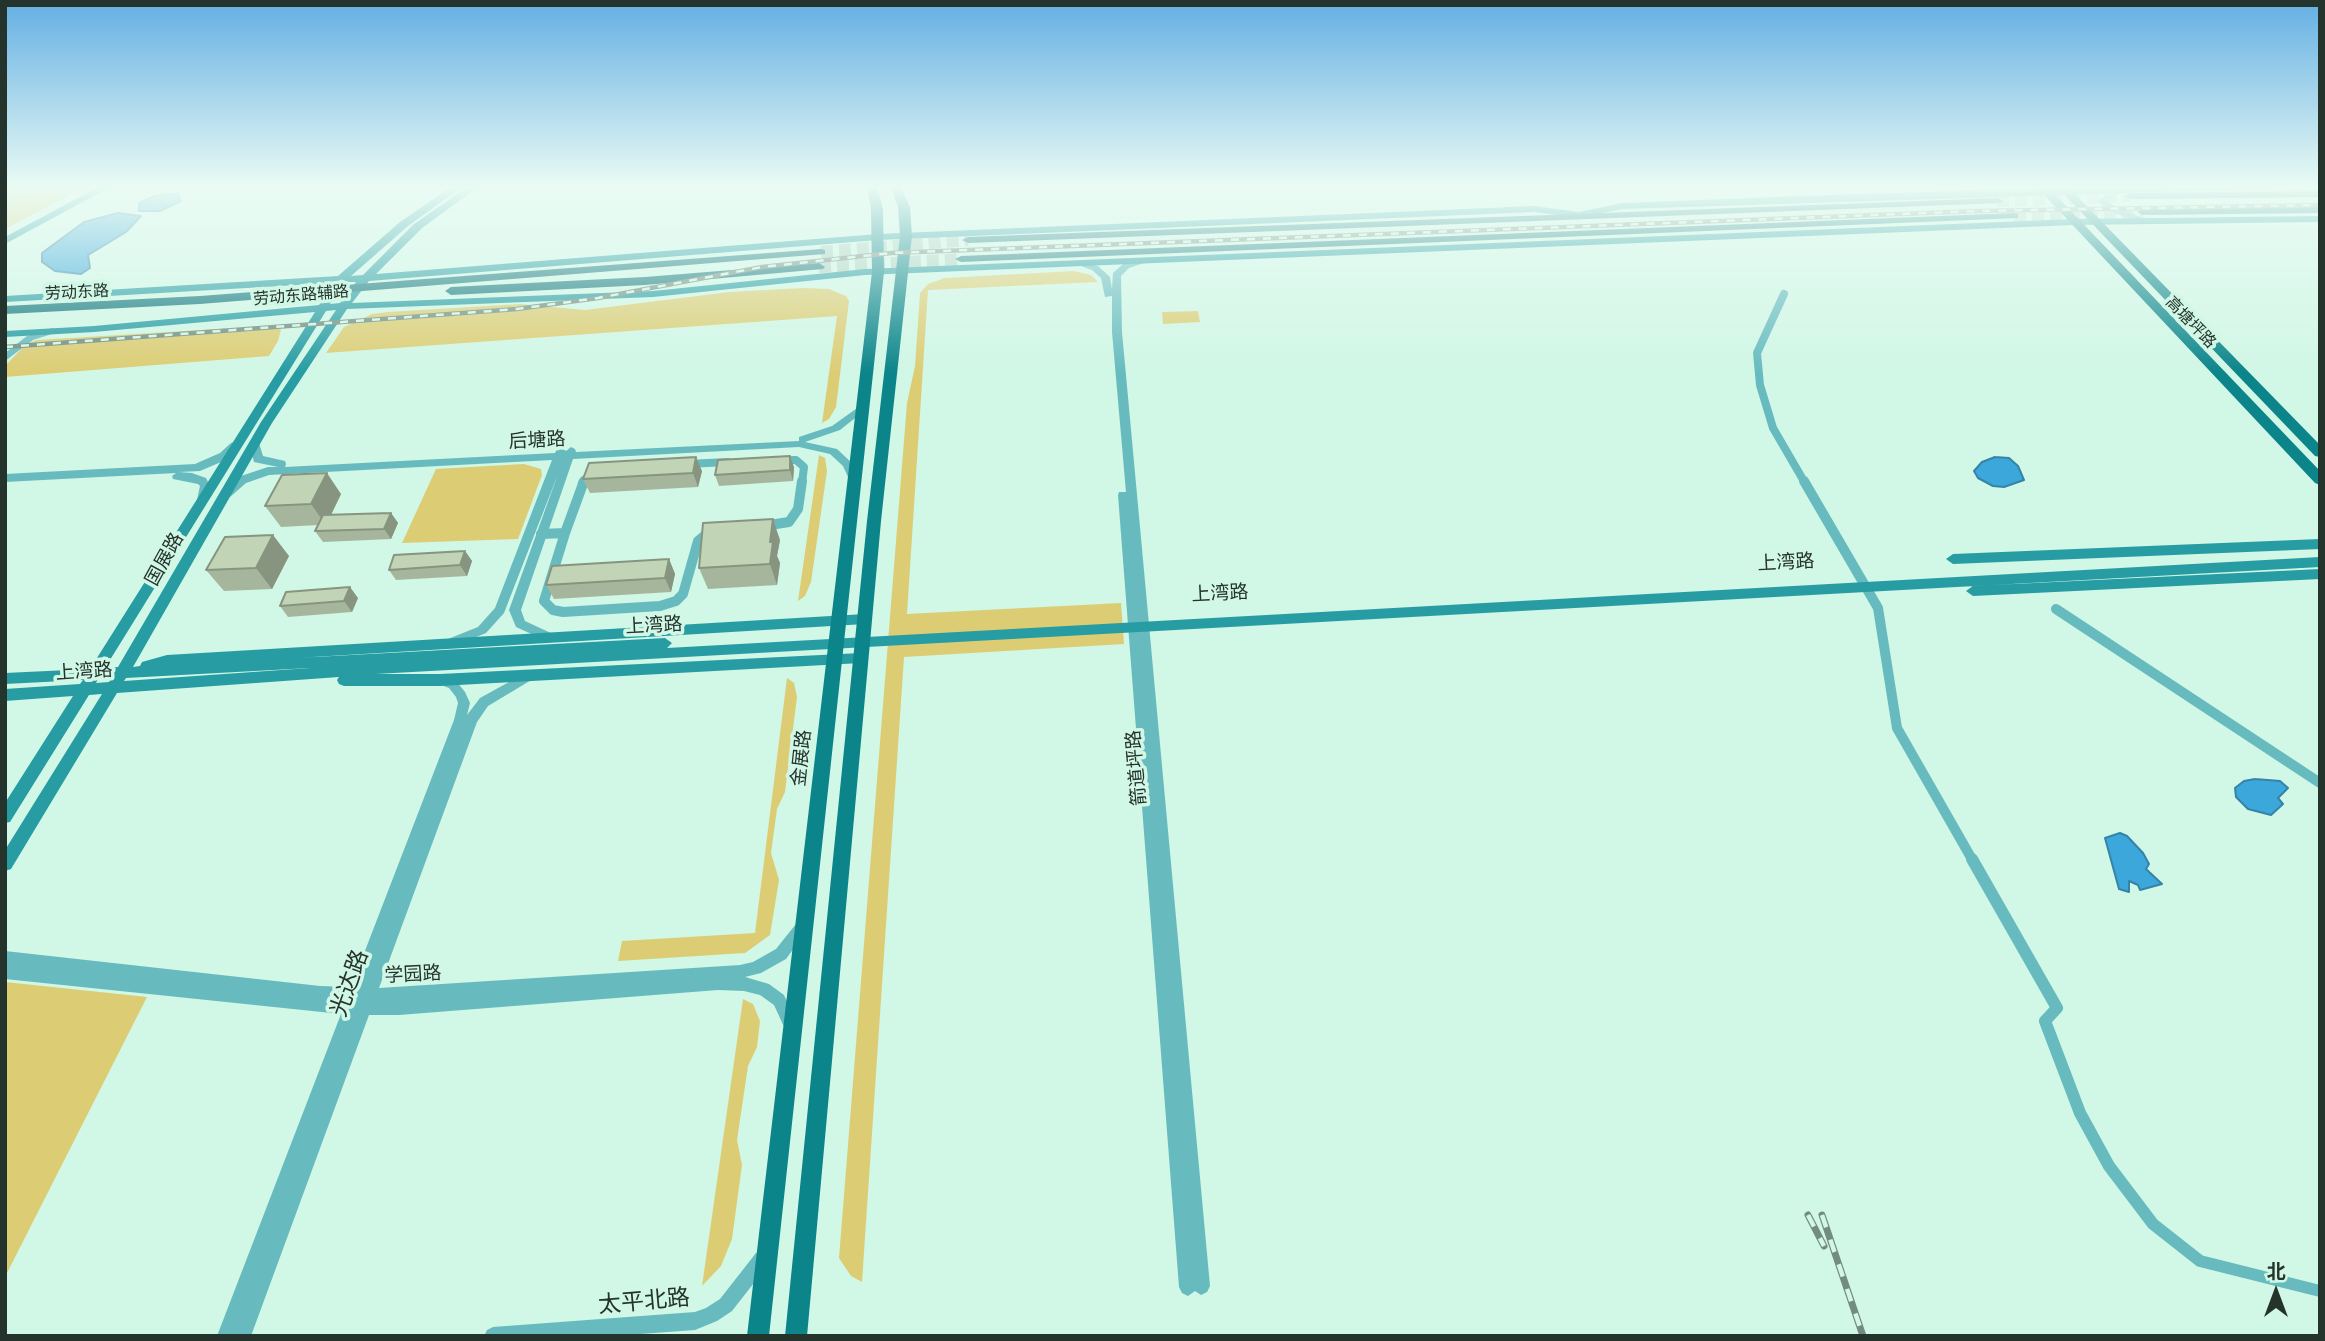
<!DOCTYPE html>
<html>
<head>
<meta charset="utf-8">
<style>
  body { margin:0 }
  #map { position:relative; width:2325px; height:1341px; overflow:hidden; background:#d1f7e6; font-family:"Exo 2","Noto Sans SC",sans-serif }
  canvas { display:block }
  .frame { position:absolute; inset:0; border:7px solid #25332d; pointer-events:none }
  .north { position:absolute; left:2241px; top:1257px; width:70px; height:70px; -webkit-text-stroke:5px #d1f7e6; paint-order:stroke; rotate:0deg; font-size:19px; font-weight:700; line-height:28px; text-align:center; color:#25332d }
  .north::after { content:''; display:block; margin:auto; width:24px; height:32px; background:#25332d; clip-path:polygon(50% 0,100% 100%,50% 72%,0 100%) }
</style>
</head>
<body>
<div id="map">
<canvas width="2325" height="1341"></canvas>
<div class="frame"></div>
<div class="north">北</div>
</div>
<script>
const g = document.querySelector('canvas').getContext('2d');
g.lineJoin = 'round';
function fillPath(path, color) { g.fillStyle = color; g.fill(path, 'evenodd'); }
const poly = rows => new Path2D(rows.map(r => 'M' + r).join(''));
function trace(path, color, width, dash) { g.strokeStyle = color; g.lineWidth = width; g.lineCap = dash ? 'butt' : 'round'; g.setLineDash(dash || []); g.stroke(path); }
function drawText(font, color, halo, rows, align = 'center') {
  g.font = font + ' "Exo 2","Noto Sans SC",sans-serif'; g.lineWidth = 7; g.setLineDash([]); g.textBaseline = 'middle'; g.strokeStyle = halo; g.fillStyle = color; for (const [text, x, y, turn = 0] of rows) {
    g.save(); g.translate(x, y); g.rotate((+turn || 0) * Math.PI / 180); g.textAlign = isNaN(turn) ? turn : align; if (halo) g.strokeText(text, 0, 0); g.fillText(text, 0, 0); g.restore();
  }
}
const green = poly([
  [5,185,89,185,5,229],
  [1074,271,1091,275,1098,282,928,290,907,614,1121,603,1124,644,904,657,862,1282,851,1276,839,1258,907,403,915,366,920,293,928,284,945,278],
  [803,288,829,289,846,296,849,301,836,407,829,419,822,423,837,316,326,353,344,327,372,314,388,312,520,304,585,310,729,292],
  [1198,311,1200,322,1163,324,1162,312],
  [267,326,276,326,281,330,278,341,269,356,5,377,5,366,26,344,37,340],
  [819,455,825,458,827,471,811,582,805,596,798,601],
  [524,464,541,469,542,475,518,539,402,543,436,469],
  [787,678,794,683,797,697,785,792,777,809,771,853,779,880,770,935,745,953,618,961,622,941,755,933],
  [5,982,147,997,5,1277],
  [743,999,753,1004,760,1021,757,1047,748,1066,737,1140,742,1165,732,1239,721,1266,702,1286]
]);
const water = poly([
  [178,193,181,201,160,211,139,211,139,203,155,196,178,193],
  [118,213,141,216,126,232,88,255,90,268,81,274,55,271,42,262,42,253,84,222,118,213],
  [1995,457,2009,458,2018,466,2024,480,2004,487,1993,486,1978,478,1974,471,1982,462,1995,457],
  [2255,779,2280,781,2288,788,2278,798,2283,804,2271,815,2248,809,2236,797,2235,788,2244,781,2255,779],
  [2120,833,2127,836,2143,853,2149,864,2146,869,2162,884,2140,890,2138,885,2129,881,2129,892,2119,889,2105,838,2120,833]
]);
const trunkTunnel = poly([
  [1997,201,2130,196],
  [2014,216,2143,212],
  [821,252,968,240],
  [819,267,961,259]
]);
const minorFar2 = poly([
  [1784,294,1757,353,1760,385,1773,428,1805,483],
  [781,460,796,460,804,467,802,483],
  [687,464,728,462],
  [582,483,592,472]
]);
const minorFar1 = poly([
  [1804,481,1878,608,1897,728,1973,861],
  [763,526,789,522,798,509,802,481],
  [565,533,584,481],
  [541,534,565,533,544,601,553,610,563,612,660,606,676,601,683,594,698,541,710,531],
  [2056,609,2320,783]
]);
const minor = poly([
  [1972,859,2057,1008,2045,1021,2080,1113,2109,1166,2153,1224,2200,1261,2320,1291]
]);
const tertiary = poly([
  [2119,187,2126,189,2108,201,2116,207,2148,220,2148,224,2142,224,2110,211,2099,203,2099,199,2119,187],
  [1141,258,1144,259,1144,263,1129,268,1121,276,1122,332,1210,1286,1207,1292,1201,1295,1195,1291,1188,1296,1182,1293,1179,1287,1118,495,1119,492,1126,492,1112,332,1112,296,1105,297,1101,278,1092,270,1075,264,1080,261,1098,266,1110,277,1112,289,1113,273,1123,264,1141,258],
  [52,328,55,329,55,333,33,340,5,361,5,353,27,336,52,328],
  [860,406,865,409,864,411,840,430,805,442,837,449,853,464,857,474,852,478,848,477,843,466,830,454,799,447,573,459,521,610,525,621,553,634,555,637,549,642,516,627,509,610,558,474,504,613,486,633,452,647,446,642,448,639,478,627,495,608,552,460,269,475,246,483,230,497,222,497,221,494,238,477,268,467,278,467,254,462,249,443,254,440,259,443,263,456,285,461,286,464,285,467,555,453,557,449,561,447,566,451,571,447,575,449,576,452,799,441,799,437,832,426,860,406],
  [235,442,240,445,228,459,200,471,179,472,192,473,206,478,210,486,207,500,202,504,197,500,200,486,198,484,173,479,172,476,176,473,5,482,5,474,195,464,220,453,231,443,235,442],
  [529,671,533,673,535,676,533,679,488,706,477,722,379,988,740,965,753,962,776,949,796,924,801,923,806,924,808,929,786,959,761,973,745,977,769,984,784,995,797,1024,795,1029,790,1031,785,1029,774,1005,760,995,744,991,718,990,399,1015,369,1015,251,1336,217,1336,341,1014,5,979,5,965,76,973,5,965,5,951,320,986,351,987,454,720,458,703,456,697,449,688,436,683,434,680,436,677,440,675,457,682,465,692,470,703,467,715,480,698,529,671],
  [762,1251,768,1253,770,1259,768,1265,732,1311,717,1321,695,1330,613,1336,484,1336,487,1330,493,1327,695,1312,706,1308,720,1299,756,1253,762,1251]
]);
const secondary = poly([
  [102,185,114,185,5,244,5,237,102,185],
  [454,185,465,185,408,226,351,276,363,275,414,224,470,185,481,185,422,228,376,274,878,234,1534,206,1579,212,1622,203,1854,194,2179,185,2291,185,2286,188,1622,209,1579,218,1534,212,878,240,369,281,352,303,653,291,865,269,2074,219,2320,216,2320,222,2074,225,865,275,653,297,347,309,272,423,133,667,140,666,142,662,167,655,865,614,872,619,865,624,296,658,665,638,672,643,667,648,2320,557,2320,567,376,674,440,674,861,653,866,654,868,658,866,662,861,663,440,686,344,686,339,684,337,680,339,677,117,693,11,869,5,871,5,850,102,694,89,695,10,822,5,823,5,803,73,696,5,701,5,689,80,684,83,680,5,684,5,673,90,669,315,312,94,332,5,337,5,331,94,326,319,305,333,283,5,302,5,296,338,276,400,222,454,185],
  [344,282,356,282,340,303,330,304,344,282],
  [336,310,261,422,118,667,105,668,326,311,336,310],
  [310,668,124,681,126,678,310,668],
  [98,679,111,679,109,682,96,683,98,679],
  [2320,539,2320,549,1953,564,1946,559,1953,554,2320,539],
  [2320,569,2320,579,1973,596,1966,591,1973,586,2320,569]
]);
const primary = poly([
  [867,185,877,185,883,209,884,272,769,1336,747,1336,872,272,871,209,867,185],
  [890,185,900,185,910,207,912,236,881,521,807,1336,785,1336,867,521,900,236,898,207,890,185],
  [2035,185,2046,185,2320,471,2320,485,2315,483,2035,185],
  [2055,185,2066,185,2320,445,2320,457,2315,456,2055,185]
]);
const trunk = poly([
  [2320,191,2320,197,2130,199,2124,196,2130,193,2320,191],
  [1997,198,2003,201,2001,203,968,243,962,240,968,237,1997,198],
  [2320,207,2320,213,2143,215,2137,212,2143,209,2320,207],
  [2014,213,2018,214,2018,218,961,262,955,259,961,256,2014,213],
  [821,249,825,250,825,254,200,304,5,314,5,306,200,296,821,249],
  [819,263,825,267,823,269,645,285,451,295,445,291,451,287,645,277,819,263]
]);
const railFar1 = poly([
  [5,347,517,309,598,298,762,267,891,253,1978,211,2320,205]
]);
const rail = poly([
  [1808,1215,1824,1246],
  [1822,1215,1863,1336]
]);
const wall = poly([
  [794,467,793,481,719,486,715,475],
  [702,471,698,487,590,493,583,479],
  [341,494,331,515,391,513,398,523,391,539,323,542,315,531,318,525,281,527,265,506],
  [780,540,777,556,780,563,777,585,708,589,699,568],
  [465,551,472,561,467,576,396,580,389,570],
  [289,556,272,589,224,591,206,570],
  [669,559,675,574,671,592,554,599,546,585],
  [358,598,352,612,288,617,280,606]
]);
const shadedWall = poly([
  [790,456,794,467,793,481,790,470],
  [696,457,702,471,698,487,693,473],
  [327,473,341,494,326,525,311,504],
  [391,513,398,523,391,539,384,529],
  [773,519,780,540,777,556,780,563,777,585,770,564,770,542],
  [273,535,289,556,272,589,256,568],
  [465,551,472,561,467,576,460,565],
  [669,559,675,574,671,592,665,578],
  [350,587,358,598,352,612,344,601]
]);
const building = poly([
  [790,456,790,470,715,475,718,460,790,456],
  [696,457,693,473,583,479,589,463,696,457],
  [327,473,311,504,265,506,282,475,327,473],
  [391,513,384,529,315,531,323,515,391,513],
  [773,519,770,542,773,542,770,564,699,568,703,523,773,519],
  [273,535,256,568,206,570,225,537,273,535],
  [465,551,460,565,389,570,394,555,465,551],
  [669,559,665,578,546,585,552,566,669,559],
  [350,587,344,601,280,606,286,592,350,587]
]);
const farStreetnames = [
  ["劳动东路",77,292,-3],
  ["劳动东路辅路",301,295,-5],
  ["高塘坪路",2191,322,46]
];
const streetNames = [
  ["后塘路",537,440,-3],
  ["国展路",164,559,-61],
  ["上湾路",1786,562,-3],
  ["上湾路",1220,593,-3],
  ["上湾路",654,625,-3],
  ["上湾路",84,671,-4],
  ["金展路",801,758,-84],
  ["箭道坪路",1136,768,-95],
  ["学园路",413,974,-3]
];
const nearStreetnames = [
  ["光达路",349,983,-70],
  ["太平北路",644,1301,-5]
];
fillPath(green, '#dccd74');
fillPath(water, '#3ca7db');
trace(water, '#3584a7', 2);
trace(trunkTunnel, '#afd0c1', 12, [12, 6]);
trace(minorFar2, '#67bbbf', 8);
trace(minorFar1, '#67bbbf', 10);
trace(minor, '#67bbbf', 12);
fillPath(tertiary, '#67bbbf');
fillPath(secondary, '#279ca3');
fillPath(primary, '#0b848a');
fillPath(trunk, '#15787e');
trace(railFar1, '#738c81', 4.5);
trace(rail, '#738c81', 7);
trace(railFar1, '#d1f7e6', 2.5, [8]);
trace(rail, '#d1f7e6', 4.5, [13]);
fillPath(wall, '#a6b69d');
fillPath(shadedWall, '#87947f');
fillPath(building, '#c1d4b6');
trace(building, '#87947f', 2);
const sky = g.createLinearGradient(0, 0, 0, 373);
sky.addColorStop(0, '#63afe3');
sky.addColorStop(0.5, '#eafbf4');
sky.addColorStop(1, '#eafbf400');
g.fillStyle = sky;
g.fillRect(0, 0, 2325, 373);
drawText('16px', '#25332d', '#d1f7e6', farStreetnames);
drawText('19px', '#25332d', '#d1f7e6', streetNames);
drawText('23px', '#25332d', '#d1f7e6', nearStreetnames);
</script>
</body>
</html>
